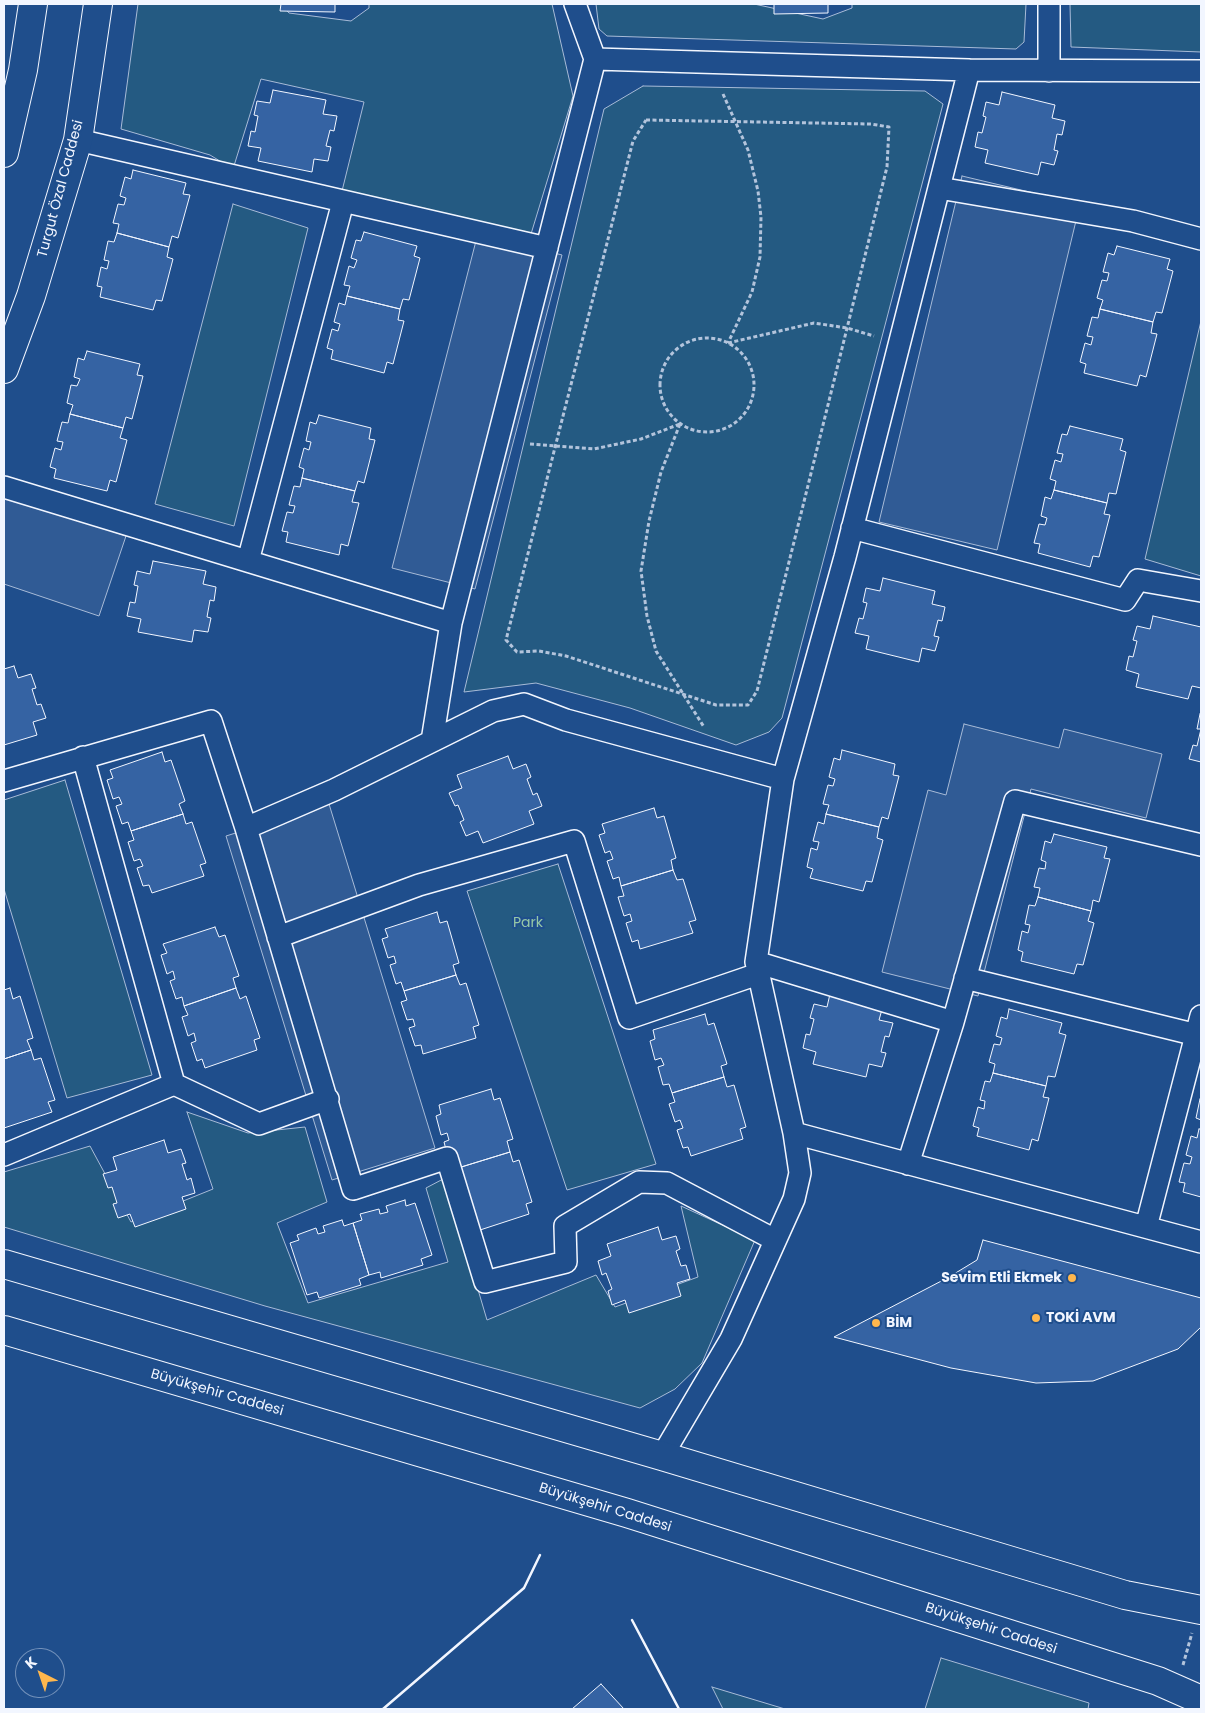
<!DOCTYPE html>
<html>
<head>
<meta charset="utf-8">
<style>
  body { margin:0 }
  #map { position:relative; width:1205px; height:1713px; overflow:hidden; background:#1f4e8c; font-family:Poppins,sans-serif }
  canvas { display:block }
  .frame { position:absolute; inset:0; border:5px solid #f2f6ff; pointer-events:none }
  .north { position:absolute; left:15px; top:1648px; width:50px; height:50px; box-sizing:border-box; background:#1f4e8c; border:1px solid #7391ba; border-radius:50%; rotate:319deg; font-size:14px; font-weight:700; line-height:20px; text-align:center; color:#f2f6ff }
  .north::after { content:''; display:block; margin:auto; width:18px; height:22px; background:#ffb74d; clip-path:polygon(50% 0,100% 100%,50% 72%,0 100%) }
</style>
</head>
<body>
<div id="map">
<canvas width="1205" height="1713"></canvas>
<div class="frame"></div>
<div class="north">K</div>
</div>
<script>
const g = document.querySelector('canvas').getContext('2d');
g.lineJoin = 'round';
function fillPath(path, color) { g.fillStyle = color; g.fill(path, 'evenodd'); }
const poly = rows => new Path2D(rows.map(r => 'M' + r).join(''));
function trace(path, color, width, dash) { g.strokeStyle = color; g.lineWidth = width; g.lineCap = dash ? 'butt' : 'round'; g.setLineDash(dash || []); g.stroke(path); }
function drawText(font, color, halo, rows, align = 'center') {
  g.font = font + ' Poppins,sans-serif'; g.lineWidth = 4; g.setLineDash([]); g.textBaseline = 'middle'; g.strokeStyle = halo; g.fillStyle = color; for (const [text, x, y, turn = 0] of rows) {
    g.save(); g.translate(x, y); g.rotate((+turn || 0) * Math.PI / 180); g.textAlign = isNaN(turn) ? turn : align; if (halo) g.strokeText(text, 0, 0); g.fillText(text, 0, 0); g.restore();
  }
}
const green = poly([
  [138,4,281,4,289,13,351,21,369,8,369,4,552,4,573,96,531,234,342,191,364,102,261,79,233,169,210,155,121,129,138,4],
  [596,4,754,4,823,19,852,8,852,4,1026,4,1024,42,1016,49,607,36,599,29,596,4],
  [1070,4,1201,4,1201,52,1071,47,1070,4],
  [643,86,925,91,943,104,782,718,769,732,736,745,630,708,536,683,464,692,604,109,643,86],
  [233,204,308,228,234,526,155,504,233,204],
  [1201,321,1201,576,1145,559,1201,321],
  [65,780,152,1075,67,1098,4,889,4,800,65,780],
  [558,864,656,1164,567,1190,467,891,558,864],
  [187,1112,248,1133,305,1127,327,1202,277,1223,308,1303,448,1262,426,1188,445,1178,487,1320,596,1275,615,1307,698,1277,681,1206,755,1240,702,1363,675,1389,640,1408,265,1306,4,1227,4,1172,90,1146,131,1222,213,1189,187,1112],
  [941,1658,1089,1703,1088,1709,925,1709,941,1658],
  [712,1687,785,1709,723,1709,712,1687]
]);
const parking = poly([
  [962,176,1080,204,997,550,879,522,962,176],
  [478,233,562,255,475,589,392,568,478,233],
  [4,495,126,536,99,616,4,584,4,495],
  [964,724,1059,748,1064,729,1162,754,1146,818,1031,789,978,996,882,972,928,790,946,795,964,724],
  [329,804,435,1148,332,1180,226,836,329,804]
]);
const building = poly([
  [281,4,335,4,335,12,280,11,281,4],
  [774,4,828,4,828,13,774,14,774,4],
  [273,90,326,100,323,114,337,116,334,131,330,130,326,146,331,147,328,161,314,159,312,172,258,161,261,148,248,146,251,131,255,132,258,116,254,115,257,101,270,103,273,90],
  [1002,92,1055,105,1052,118,1065,121,1062,135,1057,134,1054,150,1058,151,1054,165,1041,162,1038,175,985,163,988,150,975,147,978,132,982,133,986,117,983,116,986,102,999,105,1002,92],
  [133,170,186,183,183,194,190,195,178,238,172,236,169,247,117,233,119,224,113,223,118,204,124,205,126,198,120,196,125,177,131,179,133,170],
  [364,232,417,246,414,256,420,258,409,300,403,299,400,309,347,296,350,286,344,285,349,266,354,268,357,260,351,258,356,240,361,241,364,232],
  [117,233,169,247,167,257,173,259,162,301,156,300,153,310,100,297,102,287,97,286,101,267,107,269,109,261,104,260,108,241,114,242,117,233],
  [1117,246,1170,259,1167,269,1173,271,1162,313,1156,312,1153,322,1100,309,1103,300,1097,298,1102,280,1107,281,1109,273,1103,272,1108,253,1114,255,1117,246],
  [347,296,400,309,398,320,404,321,393,364,387,362,384,373,331,359,333,350,327,348,332,329,338,331,340,324,334,322,339,303,345,305,347,296],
  [1100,309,1153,322,1151,333,1157,334,1146,377,1140,375,1137,386,1084,373,1086,364,1080,362,1085,343,1091,345,1093,337,1087,336,1092,317,1098,318,1100,309],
  [87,351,140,364,137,375,143,376,132,419,126,417,123,428,70,414,73,405,67,403,71,385,77,386,80,379,74,377,78,358,84,360,87,351],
  [70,414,123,428,120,438,127,440,116,482,110,480,107,491,54,478,56,469,50,467,55,448,61,450,63,442,57,441,62,422,68,423,70,414],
  [319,415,371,428,369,439,375,440,364,483,358,481,355,491,302,478,304,469,299,467,304,448,309,450,311,442,306,441,310,422,316,424,319,415],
  [1070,426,1123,439,1120,450,1126,452,1116,494,1109,493,1107,503,1054,490,1056,481,1050,479,1055,460,1061,462,1063,454,1057,453,1062,434,1067,435,1070,426],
  [302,478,355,491,352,502,359,503,348,546,341,544,339,555,286,542,288,532,282,531,287,512,293,513,295,506,289,505,294,486,300,487,302,478],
  [1054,490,1107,503,1104,514,1110,515,1099,557,1093,556,1090,567,1038,553,1040,544,1034,543,1039,524,1045,525,1047,518,1041,516,1045,497,1051,499,1054,490],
  [153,561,206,571,203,584,216,587,214,601,210,600,207,617,211,618,208,632,194,630,192,642,138,632,141,619,127,616,130,602,135,603,138,586,134,585,137,571,150,574,153,561],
  [883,578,935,591,932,604,945,607,942,621,938,620,934,636,939,637,935,651,922,648,919,662,866,649,869,636,855,633,859,618,863,619,867,603,863,602,866,588,880,591,883,578],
  [1153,616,1201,627,1201,688,1192,686,1188,699,1136,687,1139,674,1126,670,1129,656,1133,657,1137,641,1133,640,1137,626,1150,629,1153,616],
  [14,666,18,678,31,674,36,688,32,689,37,705,41,704,46,718,33,722,37,735,4,745,4,669,14,666],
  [1200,714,1201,715,1201,762,1189,759,1193,745,1197,746,1201,729,1197,729,1200,714],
  [842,750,895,764,893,775,899,776,888,819,882,817,879,827,826,814,829,805,823,804,828,785,833,786,835,779,829,777,834,758,840,760,842,750],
  [162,752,165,762,171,760,185,801,179,804,183,814,131,831,128,822,122,824,116,806,122,804,119,797,113,799,107,780,113,778,110,770,162,752],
  [508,756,513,769,526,764,531,777,527,779,533,795,537,793,542,806,529,811,534,824,483,843,478,831,466,836,460,822,464,820,458,805,455,806,449,793,462,788,457,775,508,756],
  [654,808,657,818,664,816,676,858,671,860,673,870,621,886,619,877,613,879,607,861,613,859,610,851,605,853,599,835,605,833,602,824,654,808],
  [183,814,186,824,192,822,206,863,200,865,204,876,152,893,149,885,143,886,137,868,143,866,140,859,134,861,128,842,134,840,131,831,183,814],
  [826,814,879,827,877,838,883,840,872,882,866,881,863,891,810,878,813,869,807,867,811,848,817,850,819,842,813,841,818,822,824,824,826,814],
  [1054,834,1107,847,1104,858,1110,859,1099,902,1093,900,1091,911,1038,897,1040,888,1034,887,1039,868,1045,869,1046,862,1041,860,1045,841,1051,843,1054,834],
  [673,870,677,880,683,879,696,920,689,922,693,933,640,949,638,940,632,942,626,923,632,921,630,914,624,916,618,897,624,896,621,886,673,870],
  [1038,897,1091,911,1088,921,1094,923,1083,965,1077,964,1074,974,1021,961,1023,952,1018,950,1022,931,1028,933,1030,925,1025,924,1029,905,1035,906,1038,897],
  [437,912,440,923,447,921,459,963,453,965,456,975,404,991,401,982,396,984,390,965,396,963,394,956,388,958,382,939,388,937,385,929,437,912],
  [215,927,219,937,225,935,239,976,233,978,236,988,184,1006,182,997,176,999,170,981,175,979,173,971,167,974,161,955,167,953,163,944,215,927],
  [456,975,460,985,466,983,479,1025,473,1027,476,1038,423,1054,421,1045,415,1046,409,1028,415,1026,413,1019,407,1020,401,1002,407,1000,404,991,456,975],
  [10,988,13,999,20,996,33,1038,27,1040,31,1050,4,1059,4,990,10,988],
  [236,988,240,999,246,996,260,1038,254,1040,257,1050,205,1068,202,1059,197,1061,191,1043,196,1041,194,1033,188,1036,182,1017,188,1015,184,1006,236,988],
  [830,994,883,1006,879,1020,893,1023,889,1037,885,1036,881,1052,886,1053,882,1067,869,1064,866,1077,813,1064,816,1052,803,1048,806,1034,810,1035,814,1019,810,1018,814,1004,827,1007,830,994],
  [1009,1009,1062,1023,1059,1033,1066,1035,1055,1077,1048,1076,1046,1086,993,1073,995,1064,989,1062,994,1044,1000,1045,1002,1038,996,1036,1001,1017,1007,1019,1009,1009],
  [705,1014,708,1025,714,1023,727,1064,721,1066,724,1077,672,1093,669,1084,663,1085,658,1067,664,1065,661,1058,655,1060,650,1041,655,1039,653,1030,705,1014],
  [31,1050,34,1060,41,1058,55,1100,48,1102,52,1112,4,1128,4,1059,31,1050],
  [993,1073,1046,1086,1043,1097,1049,1098,1038,1141,1032,1139,1029,1150,977,1136,979,1128,973,1126,978,1107,984,1109,985,1101,980,1100,985,1081,990,1082,993,1073],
  [724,1077,727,1087,734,1085,746,1127,740,1129,743,1139,691,1156,688,1147,683,1148,677,1130,683,1128,680,1120,675,1122,669,1104,675,1102,672,1093,724,1077],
  [491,1089,494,1100,500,1098,513,1139,507,1141,510,1152,458,1168,449,1161,444,1142,449,1140,447,1133,441,1135,436,1116,441,1114,439,1105,491,1089],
  [1200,1099,1201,1099,1201,1120,1196,1118,1200,1099],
  [1199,1129,1201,1129,1201,1197,1183,1192,1185,1183,1179,1182,1184,1163,1190,1164,1192,1157,1186,1155,1191,1136,1197,1138,1199,1129],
  [164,1140,168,1153,181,1149,186,1163,182,1164,187,1180,191,1178,195,1193,182,1197,186,1209,135,1227,130,1214,118,1218,113,1204,117,1203,112,1187,108,1188,103,1174,117,1170,113,1157,164,1140],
  [510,1152,513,1162,519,1160,532,1202,526,1204,529,1214,477,1231,458,1168,510,1152],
  [405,1200,406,1206,415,1203,432,1255,421,1259,423,1265,381,1278,380,1272,369,1275,353,1223,362,1220,360,1214,379,1209,380,1214,388,1212,386,1206,405,1200],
  [342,1220,344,1226,353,1223,369,1275,359,1279,361,1285,319,1298,317,1292,307,1295,290,1243,299,1240,297,1235,316,1228,318,1234,325,1232,323,1226,342,1220],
  [658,1227,662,1240,676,1236,680,1249,676,1251,681,1266,686,1265,690,1279,677,1283,681,1296,629,1313,625,1300,612,1305,608,1291,612,1289,606,1273,602,1275,598,1261,611,1256,607,1244,658,1227],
  [983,1240,1201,1298,1201,1327,1178,1349,1093,1381,1036,1383,951,1368,834,1337,949,1277,977,1260,983,1240],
  [601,1684,624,1709,572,1709,601,1684]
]);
const path = poly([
  [723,94,748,150,758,191,761,217,760,257,752,292,728,343],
  [646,120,871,124,889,127,887,167,757,691,748,705,716,705,566,656,539,651,517,652,506,640,633,141,646,120],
  '660 385a47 47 0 1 1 94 0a47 47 0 1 1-94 0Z',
  [728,343,814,323,847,328,874,336],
  [680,424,661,472,649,521,641,571,647,616,656,651,704,727],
  [530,444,594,449,641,439,680,424],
  [1183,1665,1192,1633]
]);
const minor = poly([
  [595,59,969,70],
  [1049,71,1049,4],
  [78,140,547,248],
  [939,188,1133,221,1201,239],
  [4,487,451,623],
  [852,528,1125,600,1138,580,1201,591],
  [248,561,343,202],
  [432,741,451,623,595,59,575,4],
  [83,757,174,1084],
  [783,779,845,557,969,70,1201,71],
  [4,781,211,721,246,828],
  [278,937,419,885,574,841,629,1018,758,974],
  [756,962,953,1022,908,1164],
  [965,978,1201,1036],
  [953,1022,1015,801,1201,845],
  [794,1133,1201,1242],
  [4,1155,174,1084,259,1124,328,1099],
  [1146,1227,1201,1016],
  [662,1456,731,1339,794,1199,800,1173,794,1133,756,962,783,779,566,720,524,704,493,711,334,790,246,828,353,1189,447,1158,485,1282,566,1262,565,1226,639,1182,667,1183,775,1240]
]);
const primary = poly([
  [4,153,23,70,33,4],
  [4,369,31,296,78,140,98,4],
  [4,1264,662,1456,1125,1595,1201,1610],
  [4,1330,627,1513,1158,1681,1201,1700]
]);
const wall = poly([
  [632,1620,679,1709],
  [383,1709,524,1588,540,1555]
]);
const markers = [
  [1072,1278,5,"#ffb74d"],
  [1036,1318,5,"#ffb74d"],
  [876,1323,5,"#ffb74d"]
];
const streetNames = [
  ["Turgut Özal Caddesi",61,189,-75],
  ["Büyükşehir Caddesi",217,1393,16],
  ["Büyükşehir Caddesi",605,1508,17],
  ["Büyükşehir Caddesi",991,1629,18]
];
const parkNames = [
  ["Park",528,923]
];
const poiNames = [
  ["Sevim Etli Ekmek",1062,1278,"right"],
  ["TOKİ AVM",1046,1318],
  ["BİM",886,1323]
];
fillPath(green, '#245a82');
trace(green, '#a8bbd7', 1);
fillPath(parking, '#305b95');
trace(parking, '#a8bbd7', 1);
fillPath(building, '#3563a3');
trace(building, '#f2f6ff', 1);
trace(minor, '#f2f6ff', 24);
trace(primary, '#f2f6ff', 30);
trace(path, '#b3c4dc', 3, [4, 2.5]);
trace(minor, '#1f4e8c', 21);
trace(primary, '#1f4e8c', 28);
trace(wall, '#f2f6ff', 2.5);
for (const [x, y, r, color] of markers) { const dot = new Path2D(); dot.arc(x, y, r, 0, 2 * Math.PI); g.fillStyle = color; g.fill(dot); trace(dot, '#1f4e8c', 2); }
drawText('14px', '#f2f6ff', '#1f4e8c', streetNames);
drawText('14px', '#97c8a6', '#1f4e8c', parkNames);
drawText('bold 14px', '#f2f6ff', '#1f4e8c', poiNames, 'left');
</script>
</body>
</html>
